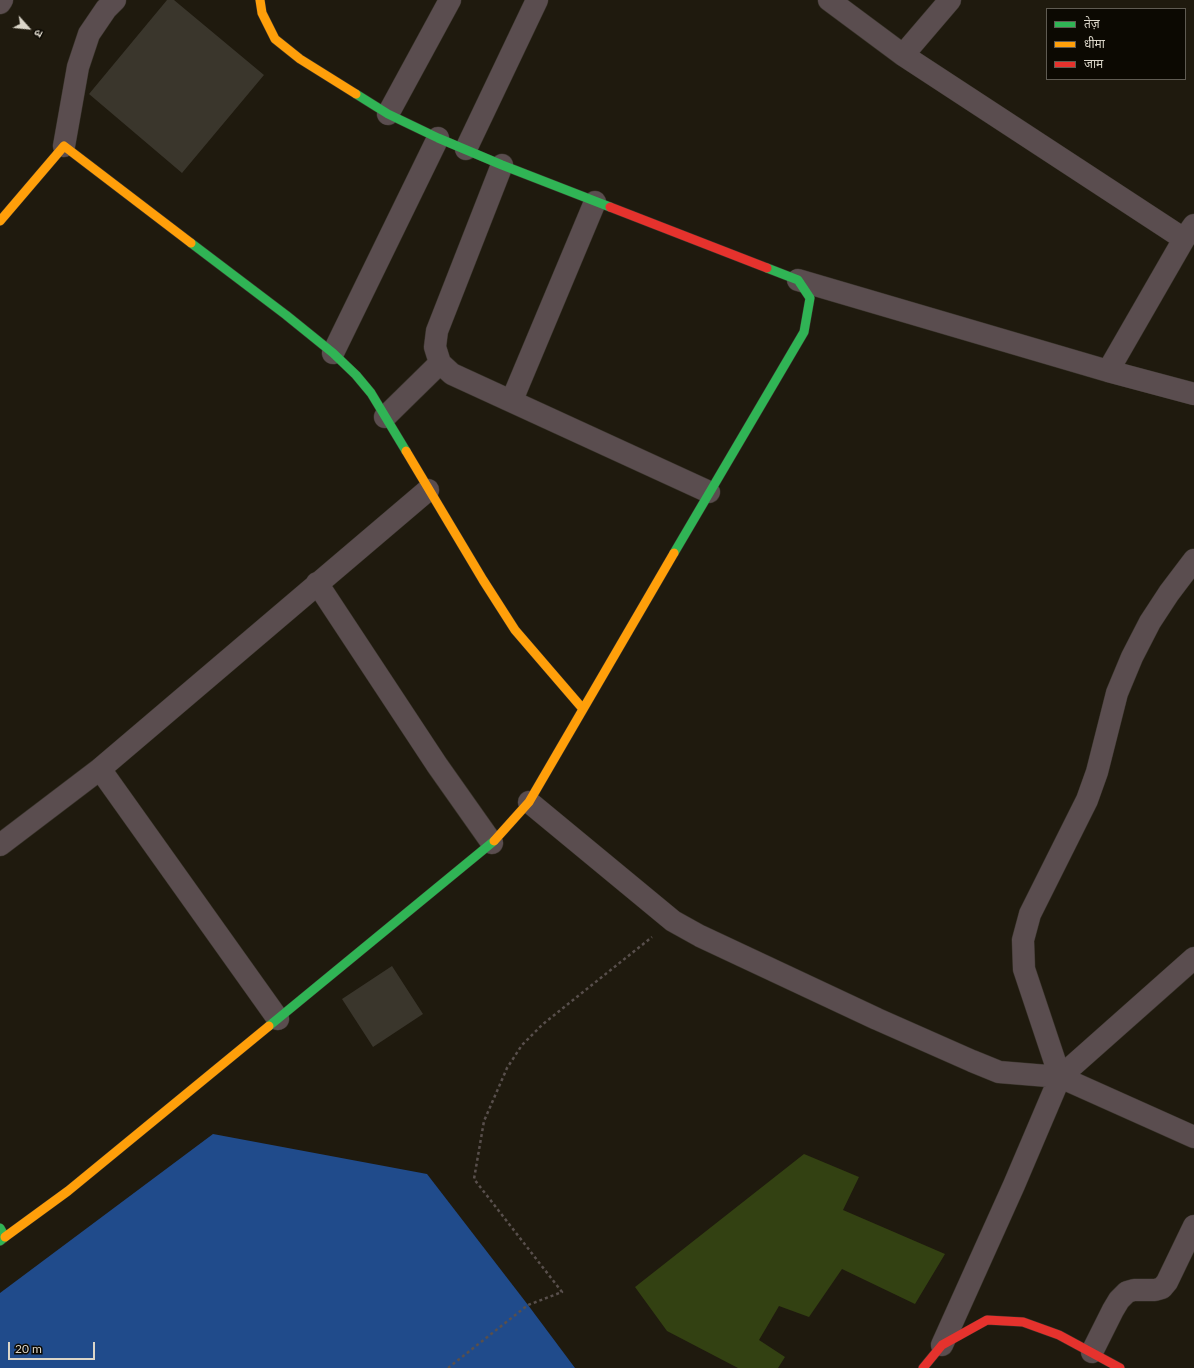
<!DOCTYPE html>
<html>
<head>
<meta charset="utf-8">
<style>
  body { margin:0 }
  #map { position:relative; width:1194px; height:1368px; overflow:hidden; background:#1f1a0e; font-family:Lato,"Noto Sans Devanagari",sans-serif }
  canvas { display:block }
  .legend { position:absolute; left:1046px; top:8px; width:140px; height:72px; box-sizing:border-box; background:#0c0902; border:1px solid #5f5b52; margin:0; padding:5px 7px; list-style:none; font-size:12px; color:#dbd6c9 }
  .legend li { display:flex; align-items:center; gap:8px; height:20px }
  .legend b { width:20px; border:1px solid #5f5b52 }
  .north { position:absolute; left:8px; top:8px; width:40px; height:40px; -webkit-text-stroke:3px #0c0902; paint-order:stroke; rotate:117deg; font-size:11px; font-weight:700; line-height:16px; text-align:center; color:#dbd6c9 }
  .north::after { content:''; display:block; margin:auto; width:14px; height:18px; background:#dbd6c9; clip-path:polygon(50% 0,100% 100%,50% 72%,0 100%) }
  .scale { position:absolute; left:8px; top:1342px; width:87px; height:18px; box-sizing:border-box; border:2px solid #dbd6c9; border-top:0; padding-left:5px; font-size:12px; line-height:14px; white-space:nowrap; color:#dbd6c9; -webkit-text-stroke:3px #0c0902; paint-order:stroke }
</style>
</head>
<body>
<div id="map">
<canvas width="1194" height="1368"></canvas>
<ul class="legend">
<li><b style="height:5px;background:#30b455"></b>तेज़</li>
<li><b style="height:5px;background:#ff9f0a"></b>धीमा</li>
<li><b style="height:5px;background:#e5322d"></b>जाम</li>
</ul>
<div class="north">उ</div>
<div class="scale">20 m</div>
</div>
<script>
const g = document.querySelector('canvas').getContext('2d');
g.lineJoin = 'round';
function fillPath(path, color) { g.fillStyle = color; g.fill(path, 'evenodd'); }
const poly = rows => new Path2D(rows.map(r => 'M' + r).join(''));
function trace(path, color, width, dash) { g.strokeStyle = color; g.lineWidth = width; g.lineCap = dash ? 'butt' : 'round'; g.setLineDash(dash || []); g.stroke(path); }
const green = poly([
  [804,1154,859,1177,843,1210,945,1254,915,1304,842,1269,809,1317,779,1306,759,1340,785,1357,778,1368,738,1368,667,1331,635,1287]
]);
const water = poly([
  [213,1134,427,1174,528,1305,575,1368,0,1368,0,1293]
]);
const building = poly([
  [167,0,174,0,264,75,182,173,89,94],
  [392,966,423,1014,373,1047,342,999]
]);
const path = poly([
  [448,1368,528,1305,562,1292,474,1179,484,1121,507,1068,522,1045,543,1024,652,937]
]);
const street = poly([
  [829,0,903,55,1184,239],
  [0,3,2,0],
  [903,55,950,0],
  [388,114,450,0],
  [64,146,78,67,89,34,106,9,115,0],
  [466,149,537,0],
  [502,165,437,331,435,347,440,363,452,374,709,492],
  [798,280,1108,371,1194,394],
  [333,353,438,138],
  [1108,371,1184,239,1194,225],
  [512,400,595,202],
  [385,417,440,363],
  [317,583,437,765,492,843],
  [100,769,278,1019],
  [529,802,673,921,700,936,877,1019,972,1061,999,1072,1060,1077,1194,1137],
  [0,845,100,769,428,490],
  [1060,1077,1024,969,1023,940,1030,914,1087,800,1097,772,1117,693,1132,657,1150,622,1169,593,1194,560],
  [942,1345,1014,1185,1060,1077,1194,958],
  [1092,1352,1113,1310,1119,1300,1127,1292,1134,1290,1155,1290,1162,1288,1167,1282,1194,1226]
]);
const fast = poly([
  [356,94,388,114,438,138,502,165,610,207],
  [191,243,286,315,333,353,356,375,371,393,406,451],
  [674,553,804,332,810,298,798,280,767,268],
  [269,1026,494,841],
  [0,1228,5,1237,0,1241]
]);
const slow = poly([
  [260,0,262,13,275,39,300,59,356,94],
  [0,221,64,146,191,243],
  [406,451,483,580,515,630,583,709],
  [494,841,529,802,674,553],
  [5,1237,68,1191,269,1026]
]);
const jam = poly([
  [610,207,767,268],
  [923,1368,942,1345,987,1320,1023,1322,1059,1335,1120,1368]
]);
fillPath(green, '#334112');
fillPath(water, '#204b8b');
fillPath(building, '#3a362c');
trace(street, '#38332a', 23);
trace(fast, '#38332a', 10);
trace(slow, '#38332a', 10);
trace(jam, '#38332a', 10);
trace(path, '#584f4c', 2.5, [3, 3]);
trace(street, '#5a4d4f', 22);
trace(fast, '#30b455', 9);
trace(slow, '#ff9f0a', 9);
trace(jam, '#e5322d', 9);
</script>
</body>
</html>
